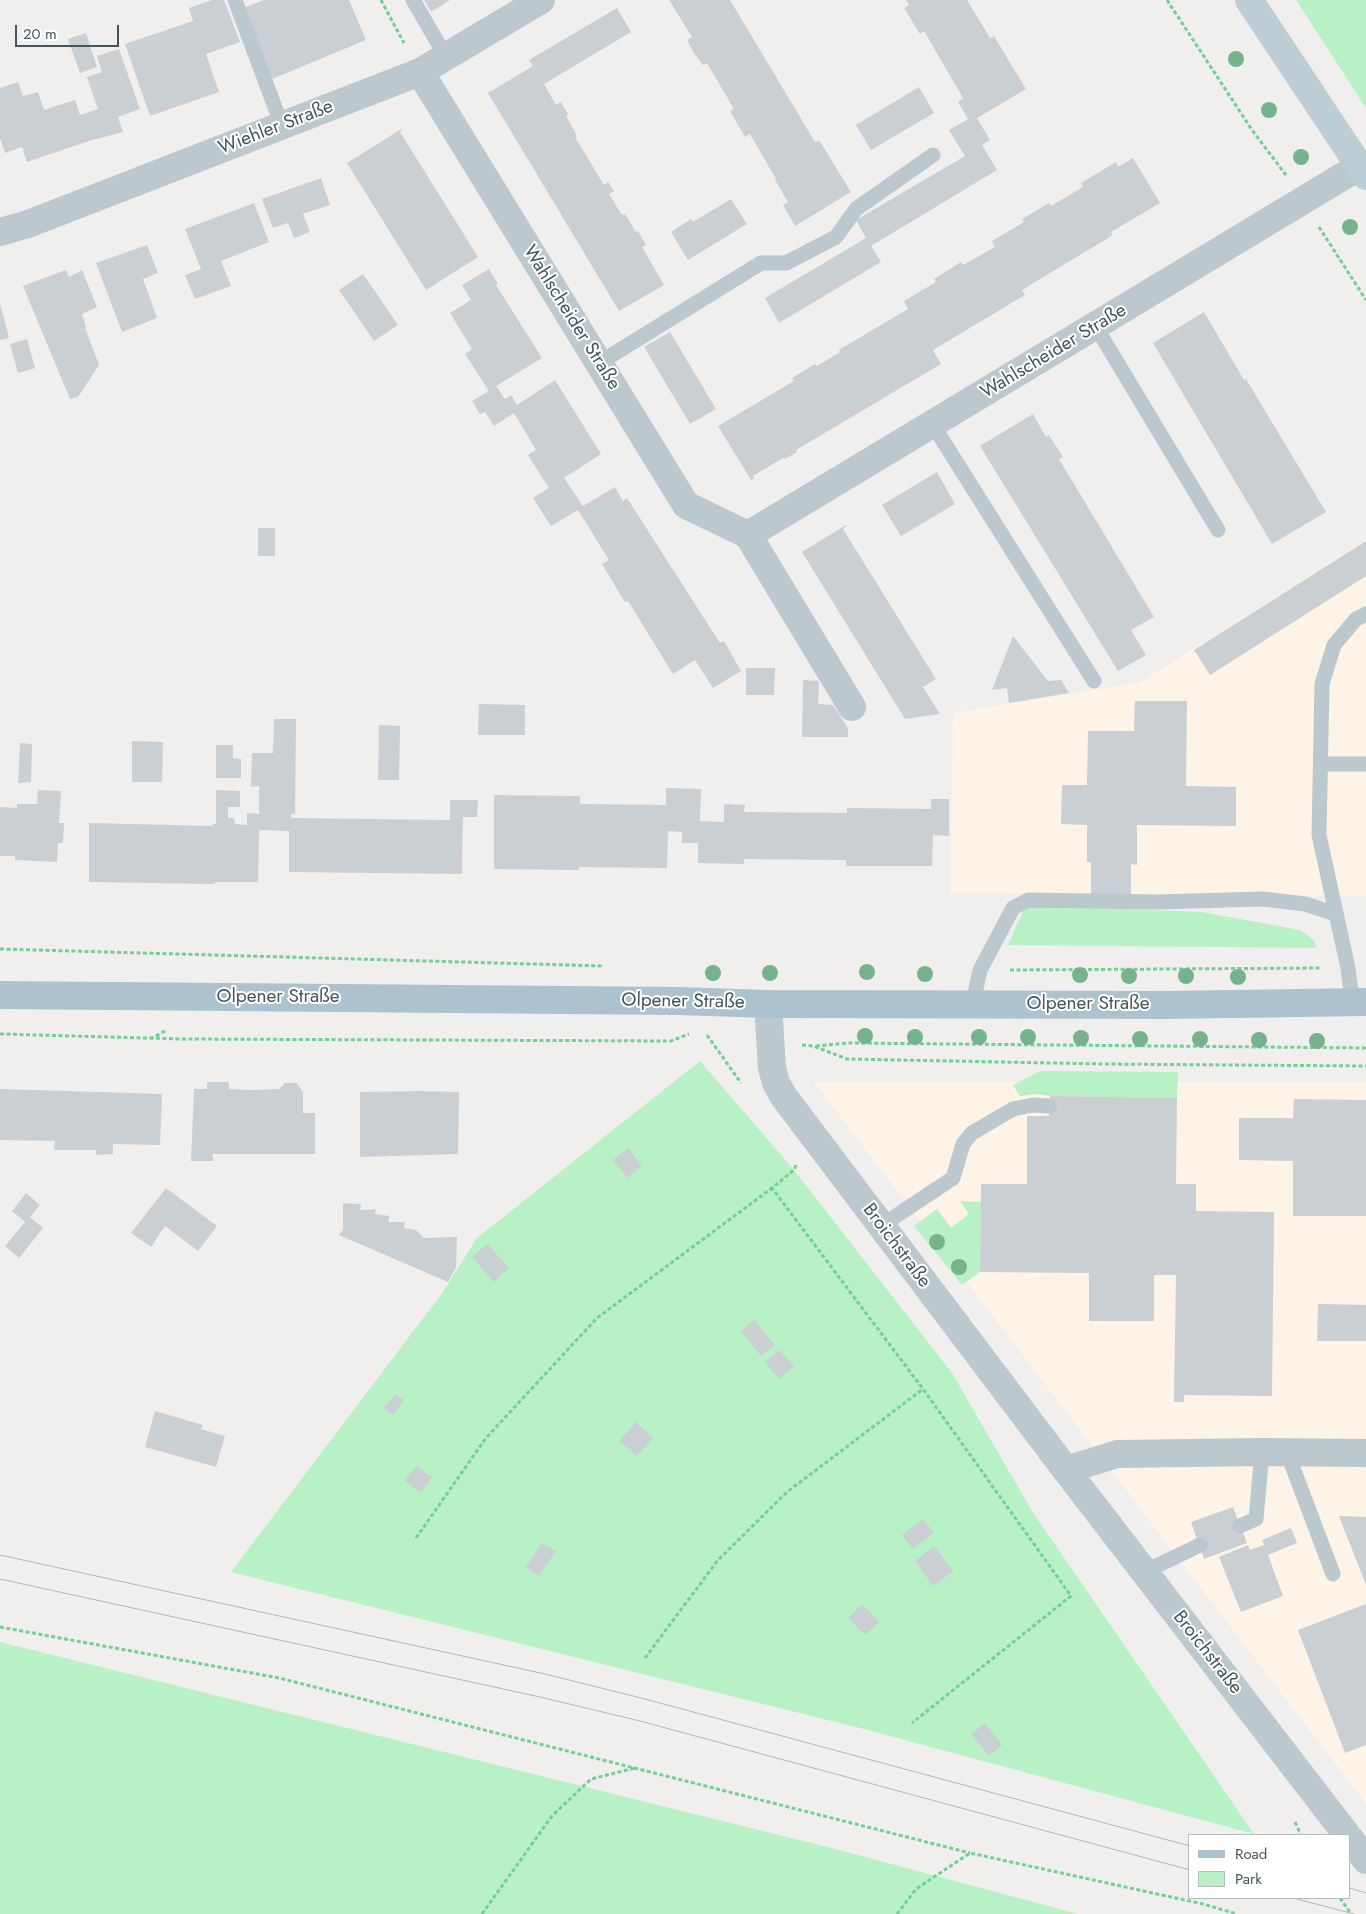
<!DOCTYPE html>
<html>
<head>
<meta charset="utf-8">
<style>
  body { margin:0 }
  #map { position:relative; width:1366px; height:1914px; overflow:hidden; background:#f1eeee; font-family:Jost,sans-serif }
  canvas { display:block }
  .legend { position:absolute; left:1188px; top:1834px; width:162px; height:65px; box-sizing:border-box; background:#fff; border:1px solid #b5bbbe; margin:0; padding:6px 9px; list-style:none; font-size:15px; color:#45555c }
  .legend li { display:flex; align-items:center; gap:10px; height:25px }
  .legend b { width:25px; border:1px solid #b5bbbe }
  .scale { position:absolute; left:15px; top:25px; width:104px; height:22px; box-sizing:border-box; border:2px solid #45555c; border-top:0; padding-left:6px; font-size:15px; line-height:18px; white-space:nowrap; color:#45555c; -webkit-text-stroke:4px #fff; paint-order:stroke }
</style>
</head>
<body>
<div id="map">
<canvas width="1366" height="1914"></canvas>
<ul class="legend">
<li><b style="height:6px;background:#acc3cf"></b>Road</li>
<li><b style="height:14px;background:#b9f1c6"></b>Park</li>
</ul>
<div class="scale">20 m</div>
</div>
<script>
const g = document.querySelector('canvas').getContext('2d');
g.lineJoin = 'round';
function fillPath(path, color) { g.fillStyle = color; g.fill(path, 'evenodd'); }
const poly = rows => new Path2D(rows.map(r => 'M' + r).join(''));
function trace(path, color, width, dash) { g.strokeStyle = color; g.lineWidth = width; g.lineCap = dash ? 'butt' : 'round'; g.setLineDash(dash || []); g.stroke(path); }
function drawText(font, color, halo, rows, align = 'center') {
  g.font = font + ' Jost,sans-serif'; g.lineWidth = 4; g.setLineDash([]); g.textBaseline = 'middle'; g.strokeStyle = halo; g.fillStyle = color; for (const [text, x, y, turn = 0] of rows) {
    g.save(); g.translate(x, y); g.rotate((+turn || 0) * Math.PI / 180); g.textAlign = isNaN(turn) ? turn : align; if (halo) g.strokeText(text, 0, 0); g.fillText(text, 0, 0); g.restore();
  }
}
const commercial = poly([
  [1366,540,1366,896,950,893,953,713,1141,682],
  [814,1082,1366,1082,1366,1804]
]);
const green = poly([
  [1296,0,1366,0,1366,108],
  [1026,905,1202,912,1300,930,1314,940,1317,948,1008,945],
  [700,1061,794,1170,952,1373,1032,1511,1254,1834,860,1728,231,1572,443,1292,477,1238],
  [1041,1071,1178,1072,1177,1098,1050,1096,1035,1094,1020,1096,1013,1085],
  [960,1201,981,1202,980,1272,962,1285,914,1226,937,1209,951,1228,969,1214],
  [0,1642,832,1848,1078,1914,0,1914]
]);
const building = poly([
  [212,0,224,0,240,42,206,54,219,92,150,116,125,44,193,21,189,8],
  [264,0,349,0,366,40,272,79,243,8],
  [424,0,450,0,431,12],
  [669,0,730,0,815,142,819,140,851,192,795,226,783,205,788,202,775,180,776,179,750,134,745,137,737,123,730,111,734,109,707,63,703,65,694,53,687,40,692,37],
  [906,0,967,0,990,38,994,36,1026,89,977,118,990,140,982,145,997,170,871,246,881,262,779,323,765,298,866,238,856,220,965,156,949,130,968,119,958,102,963,98,924,31,920,34,904,8,909,5],
  [617,8,631,32,544,84,556,105,561,102,568,114,566,116,577,136,575,137,604,185,608,182,614,191,609,194,622,215,625,214,636,232,638,231,646,245,642,247,664,285,619,311,488,93,533,66,529,60],
  [86,33,97,67,80,73,68,39],
  [119,49,140,109,118,117,123,132,89,141,27,162,22,147,5,153,0,138,0,88,18,82,23,96,38,92,44,110,75,100,80,115,98,109,87,77,102,72,97,56],
  [919,87,934,113,871,150,856,125],
  [403,128,400,132,478,257,426,290,347,163],
  [1133,158,1160,203,1111,232,1113,235,1022,290,1025,295,933,350,941,364,796,450,797,452,785,459,783,458,753,476,754,478,751,480,718,426,794,381,792,378,815,364,817,366,840,352,839,350,847,345,908,309,904,301,936,282,934,279,961,262,963,265,995,247,992,241,1024,222,1022,219,1049,203,1051,206,1083,187,1081,183,1116,162,1118,167],
  [321,178,330,205,303,214,310,232,294,238,288,223,273,228,262,199],
  [731,199,747,224,688,260,671,232,691,219,693,222],
  [254,203,269,242,221,261,231,286,195,299,185,275,201,269,185,229],
  [147,245,158,273,143,279,157,318,122,332,96,263],
  [489,269,498,284,496,285,542,358,496,386,505,399,511,395,517,405,555,380,601,454,564,478,583,506,615,487,623,501,627,498,720,643,724,641,741,671,713,688,695,660,673,674,628,601,625,602,602,564,609,560,578,510,551,526,533,498,549,488,528,455,536,450,514,413,494,426,485,412,480,414,472,401,489,391,465,354,472,349,450,313,471,300,462,285],
  [66,270,69,277,82,270,97,307,82,314,86,327,85,328,99,365,78,397,70,399,23,286],
  [363,274,398,325,374,341,339,290],
  [0,303,9,338,0,340],
  [1204,312,1244,380,1246,379,1326,512,1272,544,1153,343],
  [670,332,716,409,690,424,644,347],
  [27,339,35,368,18,373,10,344],
  [1033,414,1046,437,1049,435,1063,457,1059,459,1154,617,1131,630,1146,655,1118,671,980,446],
  [937,472,955,504,901,536,882,505],
  [846,525,847,526,843,529,936,679,923,687,940,714,905,719,802,552],
  [258,528,275,528,275,556,258,556],
  [1366,541,1366,576,1210,675,1194,650],
  [1013,636,1048,681,1061,680,1069,693,1009,703,1007,688,992,690],
  [746,668,775,668,774,695,746,695],
  [803,680,819,681,818,704,833,705,848,728,848,737,802,737],
  [1135,701,1187,701,1186,786,1236,787,1236,826,1137,825,1137,865,1131,864,1131,900,1091,900,1091,862,1087,862,1087,825,1061,824,1062,785,1087,785,1088,731,1134,731],
  [479,704,525,705,525,735,478,735],
  [274,719,296,719,295,814,291,814,291,818,450,820,450,800,478,800,477,817,463,817,462,874,289,872,289,831,259,830,258,882,215,882,215,884,89,882,89,823,213,826,213,824,216,824,216,790,240,791,240,807,228,807,228,818,234,818,235,824,247,825,247,813,259,814,259,786,251,787,252,753,273,753],
  [379,725,400,726,399,780,378,780],
  [132,741,163,742,162,782,132,782],
  [20,743,32,744,31,782,18,783],
  [216,745,233,745,233,758,241,759,241,778,216,778],
  [666,788,701,789,700,821,724,822,724,804,745,805,744,812,847,813,847,808,931,809,931,799,949,799,949,836,933,835,932,866,846,866,846,860,744,859,744,864,698,863,698,843,682,843,682,832,668,831,667,868,579,867,579,870,494,869,494,795,580,796,580,804,666,805],
  [38,790,61,791,59,823,64,823,63,843,58,843,57,862,15,860,15,856,0,856,0,807,17,808,17,804,37,804],
  [207,1082,229,1082,229,1089,250,1090,279,1089,285,1083,297,1083,303,1092,303,1113,315,1113,315,1154,213,1154,213,1161,191,1161,194,1089,207,1089],
  [0,1089,162,1094,160,1145,113,1144,113,1154,96,1155,96,1150,54,1150,55,1141,0,1140],
  [419,1091,459,1092,458,1154,360,1157,360,1092],
  [1050,1096,1177,1098,1176,1184,1196,1184,1196,1211,1274,1212,1272,1396,1184,1395,1184,1402,1174,1402,1176,1275,1154,1275,1154,1321,1089,1321,1089,1273,980,1272,981,1184,1027,1184,1027,1116,1049,1116],
  [1294,1099,1366,1100,1366,1216,1293,1216,1293,1161,1239,1160,1239,1118,1293,1118],
  [628,1148,642,1166,627,1178,613,1160],
  [166,1188,217,1226,198,1251,165,1226,151,1247,131,1233],
  [26,1193,40,1205,30,1217,43,1228,19,1258,5,1246,25,1222,12,1211],
  [343,1203,361,1204,360,1210,376,1209,375,1214,389,1216,389,1222,405,1222,404,1228,416,1230,424,1238,457,1237,456,1267,448,1282,339,1235,343,1230],
  [487,1244,509,1268,494,1282,472,1257],
  [1318,1304,1366,1305,1366,1341,1317,1341],
  [754,1320,775,1345,761,1356,741,1331],
  [779,1350,794,1366,779,1379,765,1362],
  [395,1394,404,1400,393,1415,384,1408],
  [155,1411,203,1425,201,1429,225,1436,216,1467,145,1447],
  [636,1422,653,1438,637,1456,619,1441],
  [416,1466,432,1477,421,1493,405,1481],
  [1233,1507,1247,1543,1204,1559,1191,1522],
  [1339,1516,1366,1517,1366,1585],
  [923,1519,934,1533,913,1549,902,1535],
  [1291,1528,1297,1543,1268,1555,1283,1596,1241,1612,1219,1557,1248,1545,1250,1550,1264,1545,1262,1540],
  [542,1543,556,1551,539,1576,526,1567],
  [934,1546,953,1571,933,1586,915,1561],
  [862,1604,879,1622,865,1635,848,1618],
  [1366,1604,1366,1745,1345,1753,1298,1630],
  [985,1723,1002,1745,989,1756,971,1734]
]);
const path = poly([
  [381,0,404,43],
  [1167,0,1252,130,1286,175],
  [1319,227,1366,300],
  [0,949,604,966],
  [1010,970,1322,968],
  [0,1034,183,1039,671,1041,689,1034],
  [707,1035,741,1083],
  [150,1039,167,1030],
  [802,1045,813,1046,847,1059,1103,1064,1366,1066],
  [816,1046,848,1043,1366,1048],
  [796,1165,794,1170,772,1188,923,1389,1071,1596,912,1723],
  [416,1538,486,1438,597,1318,772,1188],
  [0,1627,279,1678,970,1853],
  [645,1658,718,1560,787,1492,923,1389],
  [1295,1822,1301,1835],
  [1340,1898,1351,1914],
  [482,1914,552,1816,591,1779,635,1768],
  [897,1914,916,1889,970,1853,1203,1904,1237,1914]
]);
const service = poly([
  [235,0,282,126],
  [413,0,446,57],
  [1096,327,1218,530],
  [599,363,761,263,786,263,836,237,856,209,933,155],
  [933,425,1094,681],
  [1321,764,1366,764],
  [1352,1001,1348,968,1319,835,1322,684,1334,645,1356,619,1366,614],
  [973,1003,980,970,1013,908,1028,900,1157,902,1263,899,1305,904,1336,914],
  [881,1226,953,1178,963,1144,972,1133,1013,1109,1033,1105,1049,1106],
  [1287,1452,1333,1574],
  [1240,1526,1256,1519,1262,1452],
  [1144,1572,1200,1545]
]);
const minor = poly([
  [420,72,686,505,748,535,852,707],
  [0,232,28,224,420,72,541,0],
  [748,535,1360,166],
  [768,1004,772,1068,776,1083,784,1097,1066,1470,1347,1835],
  [1066,1470,1117,1454,1262,1452,1366,1453],
  [1350,1839,1366,1860]
]);
const secondary = poly([
  [1249,0,1366,176]
]);
const primary = poly([
  [0,995,678,1001,768,1004,1167,1005,1366,1002]
]);
const tram = poly([
  [0,1555,545,1674,645,1699,1190,1846],
  [0,1579,540,1697,640,1721,1190,1870],
  [1350,1888,1366,1893],
  [1293,1898,1354,1914]
]);
const trees = [
  [1236,59],
  [1269,110],
  [1301,157],
  [1350,227],
  [867,972],
  [713,973],
  [770,973],
  [925,974],
  [1080,975],
  [1129,976],
  [1186,976],
  [1238,977],
  [865,1036],
  [915,1037],
  [979,1037],
  [1028,1037],
  [1081,1038],
  [1140,1039],
  [1200,1039],
  [1259,1040],
  [1317,1041],
  [937,1242],
  [959,1267]
];
const streetNames = [
  ["Wiehler Straße",276,128,-21],
  ["Wahlscheider Straße",571,318,58],
  ["Wahlscheider Straße",1054,352,-31],
  ["Olpener Straße",278,997],
  ["Olpener Straße",683,1002,1],
  ["Olpener Straße",1088,1004],
  ["Broichstraße",896,1246,53],
  ["Broichstraße",1207,1653,52]
];
fillPath(commercial, '#fdf3e6');
fillPath(green, '#b9f1c6');
fillPath(building, '#cacfd3');
trace(path, '#6fd192', 3, [4, 2.5]);
trace(service, '#bbc8ce', 15);
trace(minor, '#bbc8ce', 28);
trace(secondary, '#bdcdd6', 28);
trace(primary, '#acc3cf', 28);
trace(tram, '#b0b5b9', 1);
g.fillStyle = '#76b38a';
for (const [x, y] of trees) { g.beginPath(); g.arc(x, y, 8, 0, 2 * Math.PI); g.fill(); }
drawText('19px', '#45555c', '#fff', streetNames);
</script>
</body>
</html>
